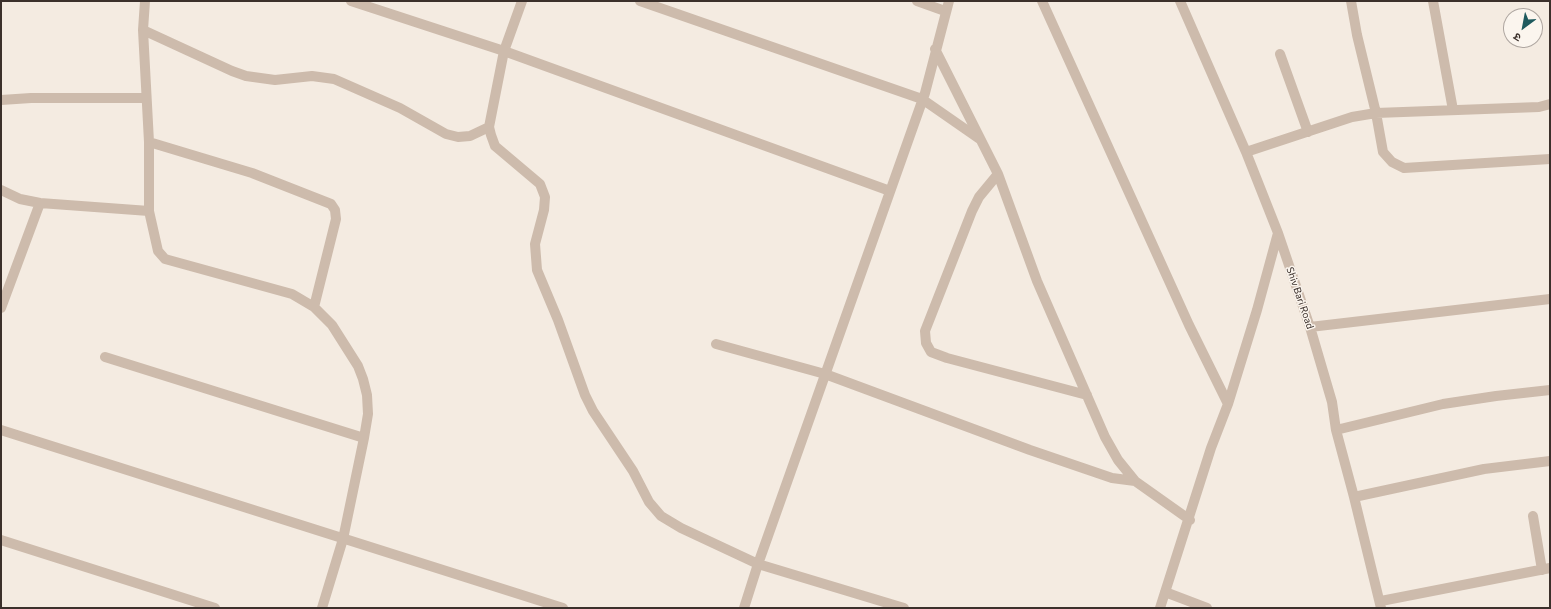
<!DOCTYPE html>
<html>
<head>
<meta charset="utf-8">
<style>
  body { margin:0 }
  #map { position:relative; width:1551px; height:609px; overflow:hidden; background:#f4ebe1; font-family:Commissioner,"Noto Sans Devanagari",sans-serif }
  canvas { display:block }
  .frame { position:absolute; inset:0; border:2px solid #3b302b; pointer-events:none }
  .north { position:absolute; left:1503px; top:8px; width:40px; height:40px; box-sizing:border-box; background:#fbf5ee; border:1px solid #aea6a0; border-radius:50%; rotate:212deg; font-size:11px; font-weight:700; line-height:16px; text-align:center; color:#3b302b }
  .north::after { content:''; display:block; margin:auto; width:14px; height:18px; background:#1f5a5e; clip-path:polygon(50% 0,100% 100%,50% 72%,0 100%) }
</style>
</head>
<body>
<div id="map">
<canvas width="1551" height="609"></canvas>
<div class="frame"></div>
<div class="north">उ</div>
</div>
<script>
const g = document.querySelector('canvas').getContext('2d');
g.lineJoin = 'round';
const poly = rows => new Path2D(rows.map(r => 'M' + r).join(''));
function trace(path, color, width, dash) { g.strokeStyle = color; g.lineWidth = width; g.lineCap = dash ? 'butt' : 'round'; g.setLineDash(dash || []); g.stroke(path); }
function drawText(font, color, halo, rows, align = 'center') {
  g.font = font + ' Commissioner,sans-serif'; g.lineWidth = 3; g.setLineDash([]); g.textBaseline = 'middle'; g.strokeStyle = halo; g.fillStyle = color; for (const [text, x, y, turn = 0] of rows) {
    g.save(); g.translate(x, y); g.rotate((+turn || 0) * Math.PI / 180); g.textAlign = isNaN(turn) ? turn : align; if (halo) g.strokeText(text, 0, 0); g.fillText(text, 0, 0); g.restore();
  }
}
const minor = poly([
  [145,1,143,30,149,142,149,211,158,251,165,259,292,294,314,307,332,325,358,366,363,379,367,395,368,414,364,438,343,539,322,608],
  [351,1,504,51,890,191],
  [522,1,504,51,489,127,491,135,495,146,540,184,545,197,544,210,535,244,537,270,558,320,585,395,593,411,633,471,649,502,661,516,681,528,758,564,904,608],
  [640,1,922,99,981,140],
  [917,1,945,11],
  [1042,1,1189,325,1228,404],
  [1180,1,1246,152,1278,233,1310,327,1332,402,1336,430,1354,497,1381,608],
  [1351,1,1357,35,1376,113,1383,152,1392,162,1404,168,1550,159],
  [1433,1,1453,110],
  [143,30,232,71,246,76,275,80,312,76,334,79,400,108,446,134,458,137,470,136,489,127],
  [935,49,998,174,1037,281,1105,437,1118,460,1135,481,1190,520],
  [1280,54,1308,132],
  [1,100,31,98,146,98],
  [149,142,252,173,331,204,335,210,336,219,314,307],
  [1246,152,1352,117,1376,113,1539,107,1550,104],
  [998,174,979,197,972,211,925,331,926,343,931,352,947,358,1087,395],
  [1,190,20,199,40,203,149,211],
  [1,308,40,203],
  [1310,327,1550,299],
  [716,344,825,374,1030,450,1112,478,1135,481],
  [105,357,364,438],
  [1,430,563,608],
  [1336,430,1443,404,1496,396,1550,390],
  [1354,497,1484,469,1550,461],
  [1533,516,1542,570],
  [1,540,215,608],
  [1165,592,1207,608],
  [1381,601,1550,568],
  [744,608,758,564,925,93,949,1],
  [1160,608,1211,448,1228,404,1257,310,1278,233]
]);
const streetNames = [
  ["Shiv Bari Road",1300,298,71]
];
trace(minor, '#cdbbac', 10);
drawText('10px', '#3b302b', '#fbf5ee', streetNames);
</script>
</body>
</html>
